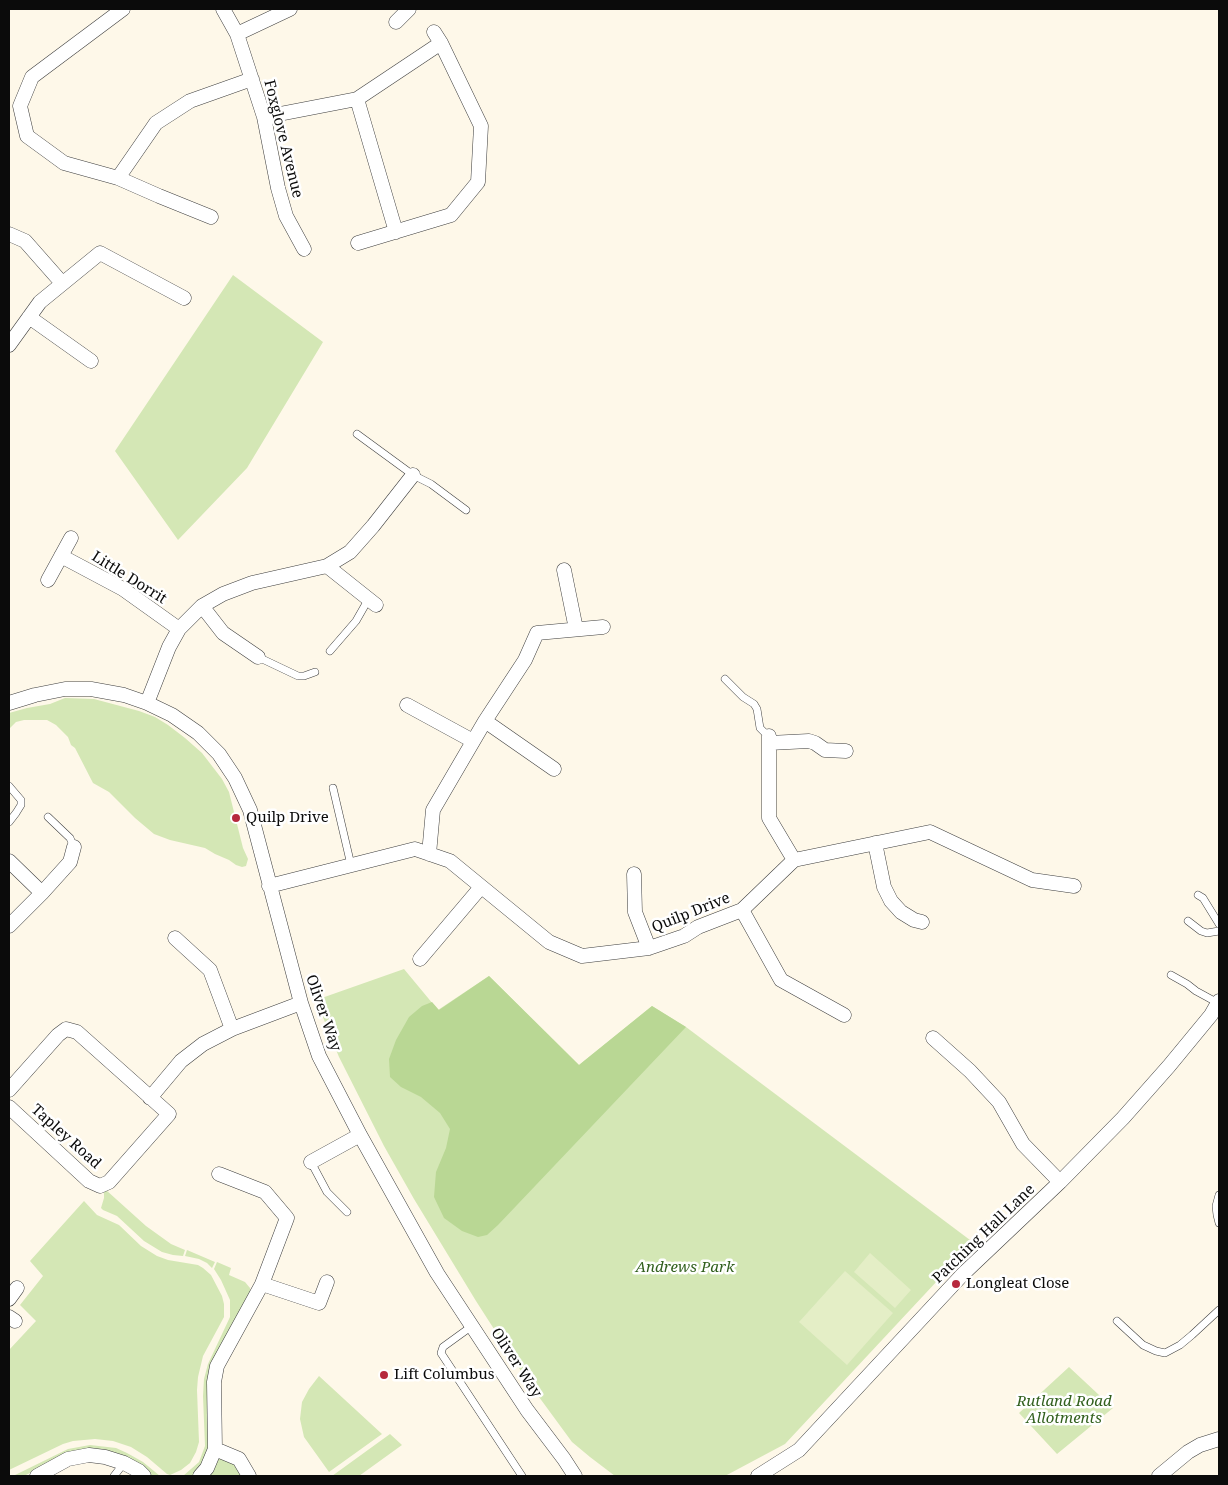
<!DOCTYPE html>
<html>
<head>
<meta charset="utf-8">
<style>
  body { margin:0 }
  #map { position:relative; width:1228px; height:1485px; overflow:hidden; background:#fef8e9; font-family:"Noto Serif",serif }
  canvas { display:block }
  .frame { position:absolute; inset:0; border:10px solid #0b0b0b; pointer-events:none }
</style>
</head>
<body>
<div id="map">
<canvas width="1228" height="1485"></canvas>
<div class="frame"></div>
</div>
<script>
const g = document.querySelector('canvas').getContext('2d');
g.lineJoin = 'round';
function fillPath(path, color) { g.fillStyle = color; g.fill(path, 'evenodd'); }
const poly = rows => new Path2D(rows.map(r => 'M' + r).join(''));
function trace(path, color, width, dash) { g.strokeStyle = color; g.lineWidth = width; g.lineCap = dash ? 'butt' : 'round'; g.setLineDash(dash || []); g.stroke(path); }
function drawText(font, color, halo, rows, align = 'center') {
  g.font = font + ' "Noto Serif",serif'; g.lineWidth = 5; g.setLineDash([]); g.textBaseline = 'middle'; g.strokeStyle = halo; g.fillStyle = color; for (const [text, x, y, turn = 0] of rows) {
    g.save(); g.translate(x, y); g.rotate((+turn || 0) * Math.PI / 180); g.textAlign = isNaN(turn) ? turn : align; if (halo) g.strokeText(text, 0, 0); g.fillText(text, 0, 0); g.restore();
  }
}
const green = poly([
  [233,275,323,342,247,468,178,540,115,451],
  [65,698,94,699,139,711,155,717,168,725,185,738,202,753,222,779,229,792,243,848,248,859,246,866,242,867,236,865,229,860,215,854,205,848,170,840,154,834,135,818,109,792,93,783,75,748,71,745,68,737,56,725,47,720,24,720,16,722,9,729,9,713,27,708,50,704],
  [404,969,438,1010,489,976,579,1065,652,1006,686,1027,974,1243,966,1250,785,1444,725,1476,615,1476,590,1457,572,1442,528,1382,476,1301,414,1199,384,1146,339,1057,316,1000],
  [104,1190,106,1190,146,1226,171,1244,185,1250,183,1256,173,1255,162,1252,144,1241,117,1216,103,1210,101,1208,104,1198],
  [84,1201,97,1215,119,1225,141,1246,157,1256,168,1260,198,1265,203,1268,211,1275,222,1296,224,1304,224,1317,203,1356,198,1377,197,1390,199,1442,196,1452,190,1463,181,1470,170,1475,167,1474,147,1457,131,1447,113,1441,95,1439,73,1441,63,1444,9,1470,9,1350,36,1321,20,1305,43,1276,30,1261],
  [187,1250,215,1262,212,1268,207,1263,199,1259,185,1256],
  [217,1262,231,1268,229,1275,245,1282,250,1288,251,1294,219,1351,211,1448,198,1472,193,1476,183,1476,199,1462,205,1446,203,1396,204,1379,208,1364,230,1317,230,1300,221,1280,214,1269],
  [1069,1367,1113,1408,1057,1454,1019,1413],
  [319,1376,382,1434,329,1472,304,1437,300,1419,302,1402,309,1389],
  [390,1434,402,1445,359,1476,332,1476],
  [90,1445,116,1448,127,1453,143,1462,160,1476,152,1476,140,1466,114,1453,34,1471,24,1476,13,1476,68,1449],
  [219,1454,237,1465,243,1476,206,1476]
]);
const forest = poly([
  [489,976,579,1065,652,1006,686,1027,498,1225,487,1235,478,1237,462,1231,444,1218,434,1197,436,1172,446,1148,450,1129,440,1113,421,1097,401,1087,390,1077,389,1059,396,1040,409,1017,422,1006,432,1002,439,1010]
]);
const pitch = poly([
  [870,1253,911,1290,895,1308,854,1272],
  [845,1271,893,1313,847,1365,799,1322]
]);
const lane = poly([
  [357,434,413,475,431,484,466,510],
  [330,651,356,621,368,600],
  [258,657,298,676,304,676,315,672],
  [725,679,743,697,754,704,757,709,760,728,765,733,769,736],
  [9,786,21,800,21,805,16,813,9,822],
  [333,788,351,865],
  [48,817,70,838,74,847],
  [1198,895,1203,898,1219,924],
  [1188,921,1201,931,1207,933,1219,931],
  [1171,975,1187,984,1196,991,1218,1003],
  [311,1162,327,1192,347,1212],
  [1219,1195,1216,1206,1217,1215,1219,1223],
  [1117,1321,1143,1345,1156,1351,1165,1353,1180,1345,1192,1335,1219,1310],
  [472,1326,443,1347,441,1353,522,1476],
  [114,1476,124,1463]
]);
const street = poly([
  [123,9,32,77,20,106,27,136,64,163,118,178,156,123,190,101,252,79],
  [223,9,237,34,264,117,278,188,286,216,304,249],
  [396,22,409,9],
  [237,34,290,9],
  [357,99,396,232],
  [264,117,357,99,441,43],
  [118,178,159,196,211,217],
  [9,234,25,241,62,283],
  [358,243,451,215,478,182,481,126,441,43,434,32],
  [29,317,91,361],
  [9,345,40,302,100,253,184,298],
  [61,556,123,589,179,629],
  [327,566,376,605],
  [564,570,576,629],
  [48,580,71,538],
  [202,606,223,633,258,657],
  [9,703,35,695,65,689,91,689,124,695,147,703,172,715,198,733,219,754,235,778,250,810,301,1003,319,1056,360,1135,437,1273,527,1410,564,1459,575,1476],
  [147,703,169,647,179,629,202,606,223,594,252,583,327,566,350,552,373,526,413,475],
  [407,705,473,741],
  [485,721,554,769],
  [769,736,769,818,794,860],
  [769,743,809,741,815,743,825,750,846,751],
  [875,843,884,887,891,901,901,912,914,920,922,922],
  [429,854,433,810,485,721,525,660,537,633,603,627],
  [9,861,42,893],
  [634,874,635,912,649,948],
  [269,886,415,849,450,861,549,942,582,956,649,948,684,936,698,927,742,910,794,860,930,832,1032,880,1074,886],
  [742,910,781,980,844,1015],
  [9,926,42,893,70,862,74,847],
  [175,938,210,970,232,1029],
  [420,959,481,887],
  [933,1038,970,1071,999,1102,1023,1144,1060,1182],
  [9,1090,58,1035,66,1029,77,1032,169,1114,109,1182,100,1186,89,1181,9,1107],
  [150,1098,181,1061,203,1044,232,1029,301,1003],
  [311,1162,360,1135],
  [262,1284,319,1303,327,1282],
  [9,1299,17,1288],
  [9,1317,15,1321],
  [215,1449,239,1459,249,1476],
  [37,1476,68,1459,89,1455,105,1457,124,1463,139,1471,144,1476],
  [200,1476,207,1468,215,1449,214,1382,217,1366,262,1284,287,1218,265,1192,219,1174],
  [758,1476,799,1450,963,1274,1060,1182,1123,1118,1169,1066,1211,1015,1219,1001],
  [1159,1476,1188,1452,1200,1445,1219,1439]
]);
const markers = [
  [236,818,5,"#b6283d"],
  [956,1284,5,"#b6283d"],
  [384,1375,5,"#b6283d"]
];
const streetNames = [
  ["Foxglove Avenue",283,139,76],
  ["Little Dorrit",129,578,32],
  ["Quilp Drive",691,913,-22],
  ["Oliver Way",323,1013,71],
  ["Tapley Road",66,1137,42],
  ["Patching Hall Lane",984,1234,-44],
  ["Oliver Way",516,1363,57]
];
const poiNames = [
  ["Quilp Drive",246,818],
  ["Longleat Close",966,1284],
  ["Lift Columbus",394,1375]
];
const parkNames = [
  ["Andrews Park",685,1268],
  ["Rutland Road",1064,1402],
  ["Allotments",1064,1419]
];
fillPath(green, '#d4e7b5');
fillPath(forest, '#b9d794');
fillPath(pitch, '#e4eec6');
trace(lane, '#3e3e3e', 8);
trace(street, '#3e3e3e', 15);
trace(lane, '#fff', 7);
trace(street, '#fff', 14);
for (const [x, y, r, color] of markers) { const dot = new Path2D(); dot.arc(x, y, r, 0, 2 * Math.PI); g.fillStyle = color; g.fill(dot); trace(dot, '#fff', 2); }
drawText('15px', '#0b0b0b', '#fff', streetNames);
drawText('15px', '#0b0b0b', '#fff', poiNames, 'left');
drawText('italic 15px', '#32601e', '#fff', parkNames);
</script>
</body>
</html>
